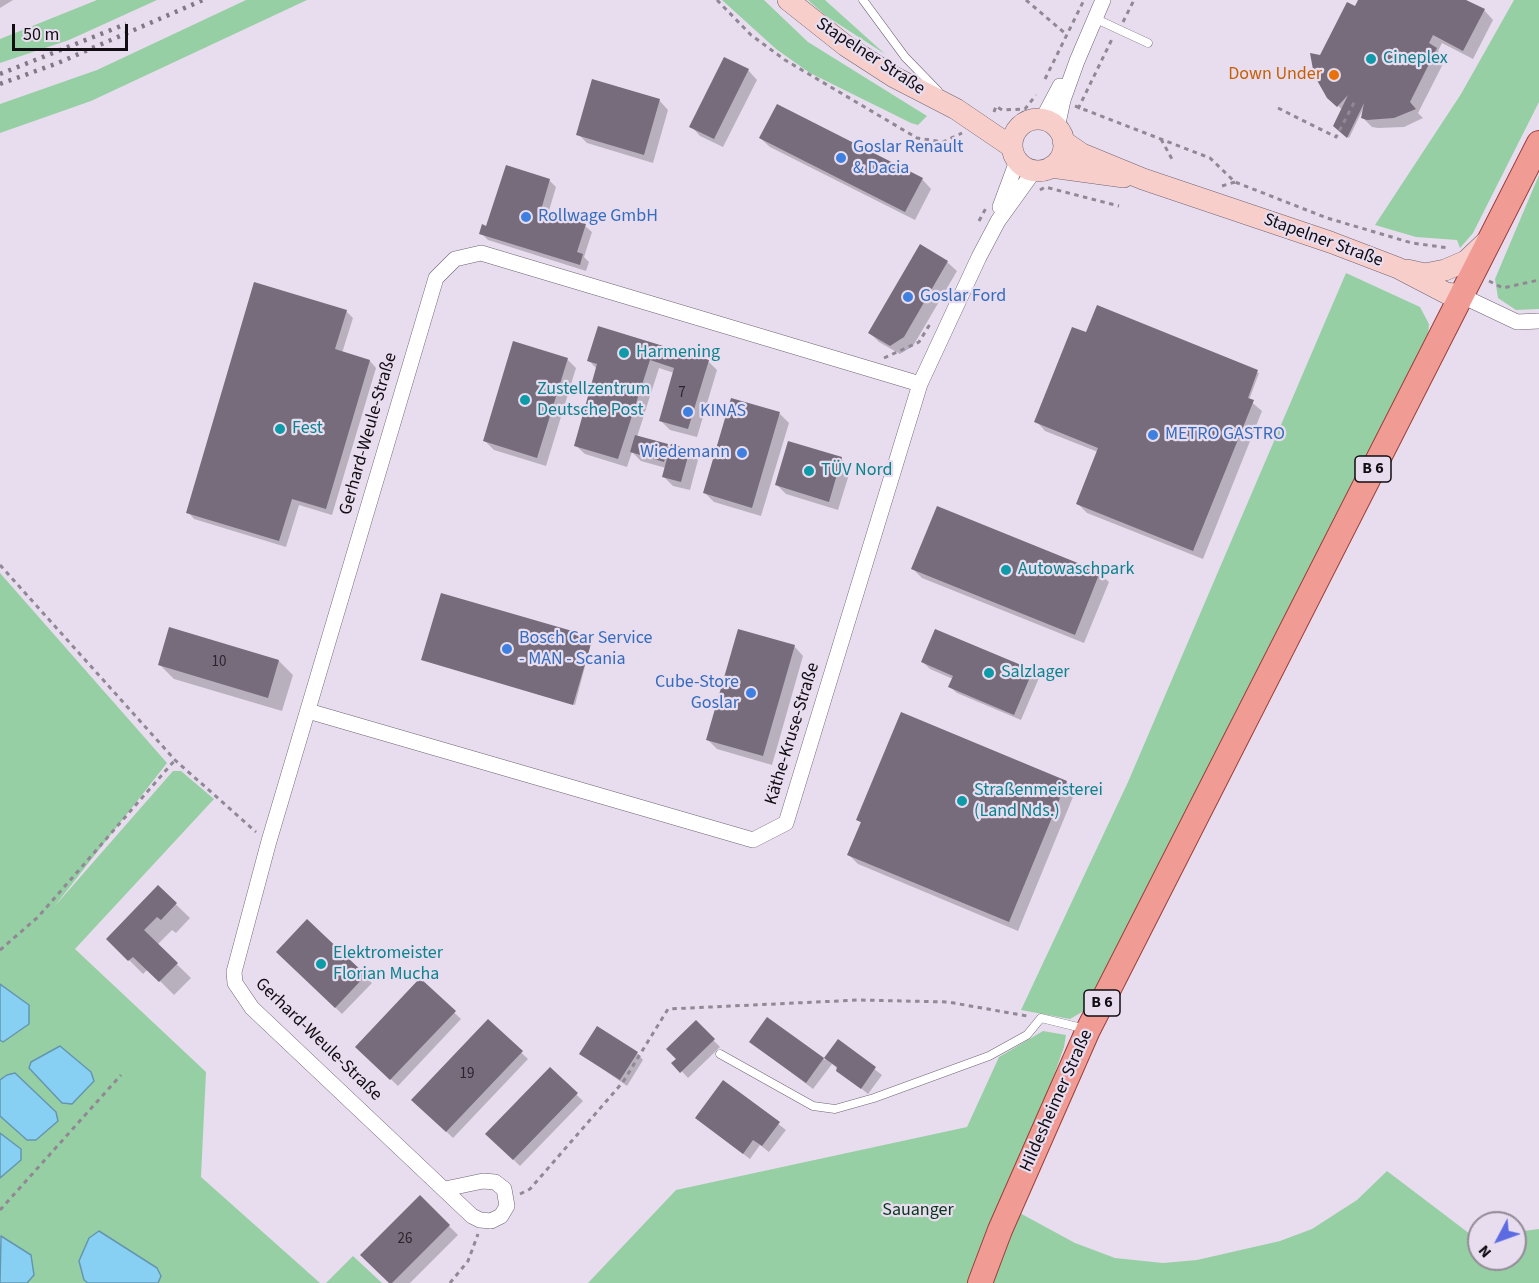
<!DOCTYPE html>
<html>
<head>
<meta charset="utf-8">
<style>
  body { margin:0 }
  #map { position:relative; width:1539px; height:1283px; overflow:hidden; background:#e8ddee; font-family:"Source Sans 3",sans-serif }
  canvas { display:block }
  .north { position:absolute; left:1467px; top:1211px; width:60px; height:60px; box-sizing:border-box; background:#e8ddee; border:2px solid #928a96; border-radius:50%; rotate:229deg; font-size:16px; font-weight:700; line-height:24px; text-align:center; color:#110d13 }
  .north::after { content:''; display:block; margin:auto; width:21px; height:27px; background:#5d6be3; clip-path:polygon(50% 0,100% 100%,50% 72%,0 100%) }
  .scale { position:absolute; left:12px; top:24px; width:116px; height:27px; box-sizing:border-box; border:3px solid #110d13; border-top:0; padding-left:8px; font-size:18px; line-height:21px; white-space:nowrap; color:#110d13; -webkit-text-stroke:4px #e8ddee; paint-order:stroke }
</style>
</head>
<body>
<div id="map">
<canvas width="1539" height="1283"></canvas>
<div class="north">N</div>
<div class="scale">50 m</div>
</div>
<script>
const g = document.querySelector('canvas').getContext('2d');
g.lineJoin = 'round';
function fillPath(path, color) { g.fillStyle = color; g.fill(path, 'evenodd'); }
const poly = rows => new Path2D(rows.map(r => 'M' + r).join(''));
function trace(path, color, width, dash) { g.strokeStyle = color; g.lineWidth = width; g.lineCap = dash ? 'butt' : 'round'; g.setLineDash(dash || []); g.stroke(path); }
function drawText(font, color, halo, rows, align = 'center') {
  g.font = font + ' "Source Sans 3",sans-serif'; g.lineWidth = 4.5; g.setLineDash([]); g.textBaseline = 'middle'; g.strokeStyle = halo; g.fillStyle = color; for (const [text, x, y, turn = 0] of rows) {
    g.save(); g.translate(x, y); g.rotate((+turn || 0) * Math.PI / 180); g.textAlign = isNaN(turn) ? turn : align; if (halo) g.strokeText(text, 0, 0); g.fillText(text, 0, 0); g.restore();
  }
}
const green = poly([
  [97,0,157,0,69,40,0,63,0,39],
  [246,0,307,0,91,101,0,133,0,104,97,70],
  [722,0,764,0,808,42,927,116,918,125,911,123,810,73,776,49],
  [808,0,825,0,885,54,826,16],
  [1514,0,1539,0,1539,102,1473,233,1460,248,1457,240,1416,237,1375,225,1461,94],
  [1539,175,1539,309,1516,310,1498,298,1495,279],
  [1346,273,1420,307,1429,324,1428,336,1087,1009,1070,1019,1021,1010,1128,782],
  [0,573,167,763,54,907,173,771,181,771,214,799,75,949,206,1072,201,1177,320,1283,158,1283,161,1276,83,1280,88,1283,27,1283,34,1275,0,1237,0,1178,21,1160,21,1149,0,1133,0,1116,27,1140,7,1075,0,1080,0,1040,4,1042,29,1006,0,984],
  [1043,1031,1066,1035,1064,1047,1047,1095,969,1283,588,1283,676,1190,967,1127,999,1057],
  [1387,1171,1474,1237,1479,1237,1479,1259,1515,1259,1515,1232,1539,1229,1539,1283,991,1283,1018,1212,1075,1243,1115,1258,1163,1263,1197,1260,1280,1241,1312,1229,1357,1200],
  [353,1256,382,1283,326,1283]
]);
const water = poly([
  [0,984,29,1005,29,1024,3,1042,0,1040,0,984],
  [60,1046,91,1072,94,1081,72,1104,62,1103,29,1068,31,1062,60,1046],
  [15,1073,56,1112,58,1121,36,1140,27,1140,0,1116,0,1080,7,1075,15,1073],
  [0,1133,21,1149,21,1160,0,1178,0,1133],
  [99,1231,157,1268,161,1276,158,1283,88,1283,84,1280,79,1261,89,1238,99,1231],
  [1,1236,31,1255,34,1275,27,1283,0,1283,1,1236]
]);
const shadow = poly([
  [0,0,13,0,0,8],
  [1359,0,1465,0,1484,10,1493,20,1473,59,1442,43,1438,51,1446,58,1418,113,1423,118,1404,127,1378,128,1372,127,1363,118,1363,109,1349,138,1334,125,1342,110,1321,87,1321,57],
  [748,70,757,80,723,147,700,136,691,126],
  [659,100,668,110,653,163,587,143,578,134],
  [760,138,922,179,931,189,915,220,770,147],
  [549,180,556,187,548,214,585,226,592,232,584,257,589,262,586,271,488,240,481,233],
  [947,262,957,271,913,346,900,354,879,342,870,333],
  [346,311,353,318,342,353,370,361,376,368,332,515,299,505,286,547,194,519,188,512],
  [599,328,708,361,717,370,697,437,670,430,660,420,674,373,659,368,637,437,667,445,672,450,689,451,698,460,690,490,673,486,664,477,666,468,641,461,632,452,627,467,585,454,575,445,597,369,589,361],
  [1092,337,1259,373,1249,400,1262,411,1203,559,1087,513,1078,504,1098,452,1045,431,1036,421],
  [567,359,576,368,546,466,494,450,485,441],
  [780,414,789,423,761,516,714,502,705,493],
  [841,459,851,468,838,510,786,494,777,485],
  [913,569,1099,573,1109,582,1084,643,922,578],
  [592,639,575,705,423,660],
  [794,646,803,656,772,765,717,749,708,740],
  [279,661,293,675,282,711,174,679,160,665],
  [923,662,1032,671,1039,678,1021,720,957,693,950,687,953,679,930,669],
  [1066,782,1075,792,1018,931,858,864,849,855,862,824,858,820],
  [158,887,190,918,176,933,172,930,157,945,191,978,174,995,148,969,143,974,108,939],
  [307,921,372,983,342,1014,278,952],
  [420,980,461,1019,398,1086,357,1047],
  [768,1019,825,1060,838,1041,882,1075,868,1094,832,1064,813,1089,751,1042],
  [488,1021,528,1059,453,1138,413,1100],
  [696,1022,720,1047,688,1078,674,1063],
  [637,1053,643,1060,627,1086,581,1054],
  [550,1069,583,1101,520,1166,487,1134],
  [724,1082,786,1130,769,1152,760,1145,750,1159,704,1124],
  [420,1197,458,1235,410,1283,391,1283]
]);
const building = poly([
  [1358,0,1466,0,1485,9,1463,51,1433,35,1429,43,1437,48,1410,102,1416,109,1394,118,1367,120,1361,118,1364,103,1347,138,1333,126,1348,95,1337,107,1327,98,1314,75,1310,53,1320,55,1347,2,1355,6],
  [724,57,749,69,714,139,689,127],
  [592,79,660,99,644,155,576,135],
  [777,104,923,178,905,212,759,138],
  [506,165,550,179,541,210,586,224,577,252,583,254,580,265,479,234,482,224,486,226],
  [920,244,948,261,904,337,890,346,868,333],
  [254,282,347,310,335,349,370,360,326,509,292,499,279,541,186,513],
  [1097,305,1258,370,1248,398,1254,400,1193,551,1076,504,1098,448,1034,422,1072,327,1086,332],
  [598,326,709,360,688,429,659,421,674,368,650,360,618,459,574,446,597,364,587,361],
  [513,341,568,358,537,458,483,441],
  [731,398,780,412,752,508,703,493],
  [635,435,668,444,667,447,670,447,671,444,690,449,681,482,662,477,669,451,667,450,664,462,630,452],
  [788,441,842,457,829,502,775,485],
  [937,506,1100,572,1075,635,911,569],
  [441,593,593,637,573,705,421,660],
  [169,627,279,660,268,698,158,665],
  [738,629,795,645,763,756,706,740],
  [935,629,1033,670,1014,715,948,687,953,676,921,662],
  [901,712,1067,781,1009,922,847,855,861,822,856,820],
  [158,885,177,903,161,920,157,917,144,930,178,963,159,982,133,957,128,961,106,939],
  [307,919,366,975,335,1008,276,952],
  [420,978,456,1011,390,1080,355,1047],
  [767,1017,824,1058,806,1083,749,1042],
  [488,1019,523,1051,446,1132,411,1100],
  [696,1020,715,1039,680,1073,671,1063,676,1059,666,1049],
  [597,1026,638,1052,620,1080,579,1054],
  [838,1039,876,1067,861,1089,836,1071,837,1067,824,1058],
  [550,1067,578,1093,513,1160,485,1134],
  [723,1080,780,1122,762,1146,753,1140,743,1154,695,1118],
  [420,1195,450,1225,392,1283,389,1283,360,1255]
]);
const path = poly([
  [717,0,751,35,785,60,917,138,943,142,962,133],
  [1026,0,1067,35],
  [1123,22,1134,0],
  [1045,79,1084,0],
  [1075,106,1210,158,1235,182,1327,218,1412,243,1449,248],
  [1278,108,1336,137,1356,99],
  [1078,109,1113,37],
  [994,112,996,106,1002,110,1025,109,1036,95],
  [1161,139,1173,161],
  [1222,186,1235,182],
  [1040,190,1045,187,1119,206],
  [979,221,986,208],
  [1489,281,1503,288,1539,280],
  [884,358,919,342,930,324],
  [0,565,175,760,256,832],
  [0,950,38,917,175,760],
  [520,1194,530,1189,623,1082,668,1009,859,1000,948,1002,1027,1016],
  [0,1210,121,1075],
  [450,1283,468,1261,478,1234]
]);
const lane = poly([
  [863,0,905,57,938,91],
  [1094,18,1148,43],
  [720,1054,813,1106,835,1109,874,1098,989,1056,1027,1035,1041,1018,1086,1029]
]);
const street = poly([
  [1042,120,1060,86],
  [1057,128,1063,100,1077,61,1103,0],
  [1000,207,1017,161],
  [1460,295,1517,322,1539,321],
  [308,711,753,840,786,823,920,384,979,257,998,221,1034,171],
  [445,1189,483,1181,495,1182,504,1189,507,1206,501,1216,491,1221,480,1220,472,1216,252,1008,235,983,234,972,269,841,436,278,455,259,481,253,920,384]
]);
const secondary = poly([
  [788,0,846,46,894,77,956,109,1012,147],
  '1012 145a26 26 0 1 1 52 0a26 26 0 1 1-52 0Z',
  [1063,141,1082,154,1143,179,1330,242,1398,268,1446,293,1460,295],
  [1051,167,1124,177],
  [1407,270,1425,274,1445,270,1466,261,1486,242]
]);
const primary = poly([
  [980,1283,1000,1230,1088,1030,1539,143]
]);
const rail = poly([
  [0,74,126,24],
  [0,84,58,63,203,0]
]);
const markers = [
  [1371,59,6,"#0f9aa8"],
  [1334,75,6,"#e8710a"],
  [841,158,6,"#3f7fe0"],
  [526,217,6,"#3f7fe0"],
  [908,297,6,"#3f7fe0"],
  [624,353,6,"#0f9aa8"],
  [525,400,6,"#0f9aa8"],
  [688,412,6,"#3f7fe0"],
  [280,429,6,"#0f9aa8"],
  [1153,435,6,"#3f7fe0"],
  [742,453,6,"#3f7fe0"],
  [809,471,6,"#0f9aa8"],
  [1006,570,6,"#0f9aa8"],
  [507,649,6,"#3f7fe0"],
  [989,673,6,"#0f9aa8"],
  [751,693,6,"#3f7fe0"],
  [962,801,6,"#0f9aa8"],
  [321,964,6,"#0f9aa8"]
];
const numberNames = [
  ["7",682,394],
  ["10",219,663],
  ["19",467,1075],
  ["26",405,1240]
];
const shields = [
  [1373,469,36],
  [1102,1003,36]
];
const shieldNames = [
  ["B 6",1373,469],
  ["B 6",1102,1003]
];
const streetNames = [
  ["Stapelner Straße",870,57,33],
  ["Stapelner Straße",1323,241,20],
  ["Gerhard-Weule-Straße",369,434,-74],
  ["Käthe-Kruse-Straße",793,734,-73],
  ["Gerhard-Weule-Straße",318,1040,44],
  ["Hildesheimer Straße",1057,1101,-66]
];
const cultureNames = [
  ["Cineplex",1383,59],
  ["Harmening",636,353],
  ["Zustellzentrum",537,390],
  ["Deutsche Post",537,411],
  ["Fest",292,429],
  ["TÜV Nord",821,471],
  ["Autowaschpark",1018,570],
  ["Salzlager",1001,673],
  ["Straßenmeisterei",974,791],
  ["(Land Nds.)",974,812],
  ["Elektromeister",333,954],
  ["Florian Mucha",333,975]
];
const foodNames = [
  ["Down Under",1322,75]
];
const shopNames = [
  ["Goslar Renault",853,148],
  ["& Dacia",853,169],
  ["Rollwage GmbH",538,217],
  ["Goslar Ford",920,297],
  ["KINAS",700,412],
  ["METRO GASTRO",1165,435],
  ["Wiedemann",730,453,"right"],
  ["Bosch Car Service",519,639],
  ["- MAN - Scania",519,660],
  ["Cube-Store",739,683,"right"],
  ["Goslar",739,704,"right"]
];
const parkNames = [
  ["Sauanger",918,1211]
];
fillPath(green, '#97cfa4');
fillPath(water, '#88d0f3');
trace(water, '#6496b0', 1.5);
fillPath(shadow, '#0003');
fillPath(building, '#766c7b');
trace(lane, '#6e6473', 9);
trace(street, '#6e6473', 16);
trace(secondary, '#6e6473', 22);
trace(primary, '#9b3f3a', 26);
trace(path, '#908894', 3, [4.5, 4.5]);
trace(lane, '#fff', 8);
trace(street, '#fff', 15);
trace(secondary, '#f8ceca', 21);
trace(primary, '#f09c95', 24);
trace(rail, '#807884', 4.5, [3, 6]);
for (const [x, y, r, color] of markers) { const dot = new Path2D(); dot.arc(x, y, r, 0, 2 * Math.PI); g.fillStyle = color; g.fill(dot); trace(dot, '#e8ddee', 2); }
drawText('15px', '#2a252d', null, numberNames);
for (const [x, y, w] of shields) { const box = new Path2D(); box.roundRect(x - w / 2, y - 13, w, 26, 4.5); g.fillStyle = '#e8ddee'; g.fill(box); trace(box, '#110d13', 1.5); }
drawText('bold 16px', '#110d13', null, shieldNames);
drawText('18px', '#110d13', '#e8ddee', streetNames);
drawText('18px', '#0d838f', '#e8ddee', cultureNames, 'left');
drawText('18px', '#c56008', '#e8ddee', foodNames, 'right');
drawText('18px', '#366cbe', '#e8ddee', shopNames, 'left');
drawText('18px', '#063418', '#e8ddee', parkNames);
</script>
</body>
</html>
